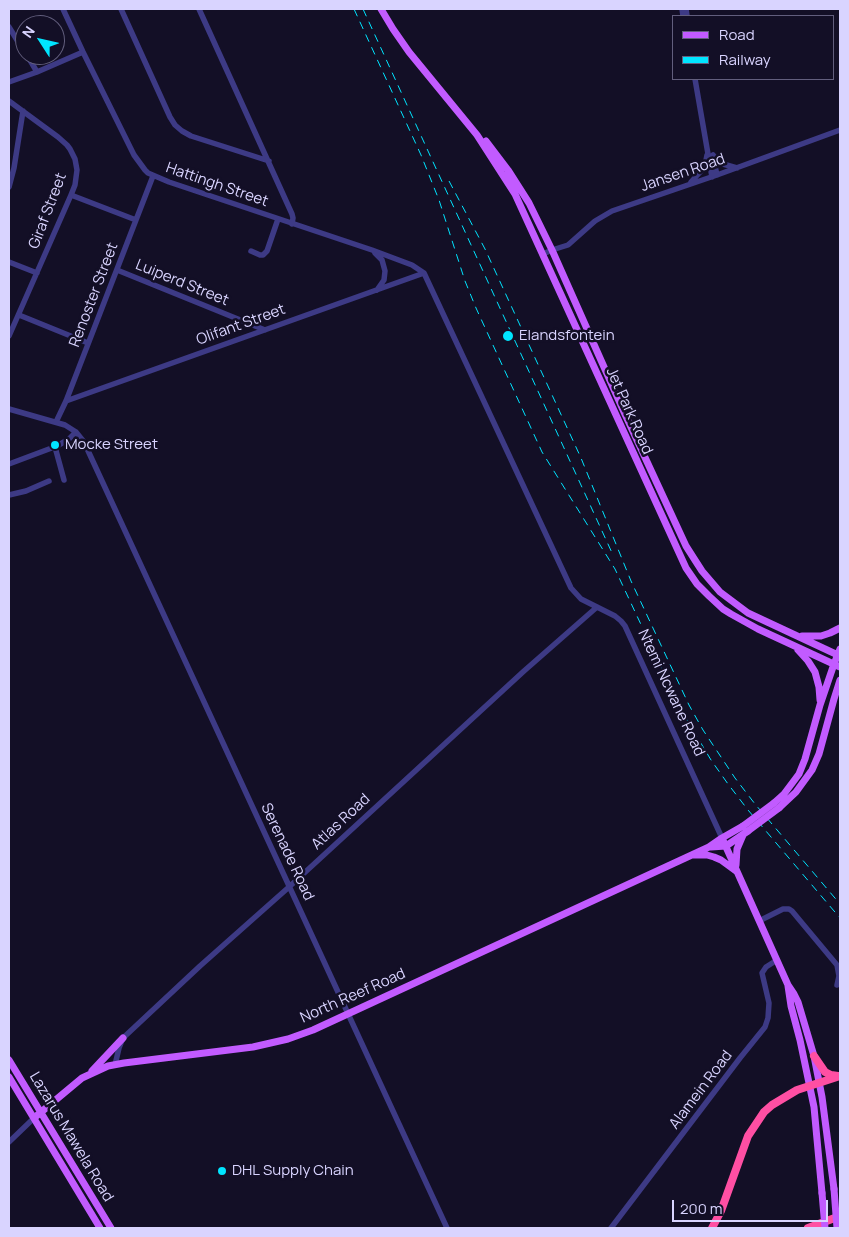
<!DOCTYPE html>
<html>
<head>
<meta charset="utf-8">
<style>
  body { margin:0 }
  #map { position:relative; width:849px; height:1237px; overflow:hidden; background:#130f26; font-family:Manrope,sans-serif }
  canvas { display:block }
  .frame { position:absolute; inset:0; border:10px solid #d9d4ff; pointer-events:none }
  .legend { position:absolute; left:672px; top:15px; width:162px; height:65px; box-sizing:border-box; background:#130f26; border:1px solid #625e7d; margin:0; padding:6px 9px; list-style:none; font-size:15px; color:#d9d4ff }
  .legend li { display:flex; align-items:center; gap:10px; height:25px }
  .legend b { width:25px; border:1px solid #625e7d }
  .north { position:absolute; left:15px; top:15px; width:50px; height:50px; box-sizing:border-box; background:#130f26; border:1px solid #625e7d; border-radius:50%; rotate:305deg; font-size:14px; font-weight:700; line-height:20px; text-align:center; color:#d9d4ff }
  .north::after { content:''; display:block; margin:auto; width:18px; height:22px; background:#00e5ff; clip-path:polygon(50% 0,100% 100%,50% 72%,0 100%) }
  .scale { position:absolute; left:672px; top:1200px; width:156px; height:22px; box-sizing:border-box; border:2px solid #d9d4ff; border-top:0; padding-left:6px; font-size:15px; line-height:18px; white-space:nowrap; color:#d9d4ff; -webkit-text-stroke:4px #130f26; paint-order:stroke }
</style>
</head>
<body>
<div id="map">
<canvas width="849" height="1237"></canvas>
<div class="frame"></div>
<ul class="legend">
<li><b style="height:6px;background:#c25bff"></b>Road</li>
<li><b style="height:6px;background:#00e5ff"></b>Railway</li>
</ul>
<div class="north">N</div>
<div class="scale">200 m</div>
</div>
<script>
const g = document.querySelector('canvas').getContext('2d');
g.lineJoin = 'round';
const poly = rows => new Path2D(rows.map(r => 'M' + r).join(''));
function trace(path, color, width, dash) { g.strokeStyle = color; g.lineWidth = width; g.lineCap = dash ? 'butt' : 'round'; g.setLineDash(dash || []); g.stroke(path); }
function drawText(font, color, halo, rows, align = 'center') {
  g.font = font + ' Manrope,sans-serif'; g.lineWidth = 5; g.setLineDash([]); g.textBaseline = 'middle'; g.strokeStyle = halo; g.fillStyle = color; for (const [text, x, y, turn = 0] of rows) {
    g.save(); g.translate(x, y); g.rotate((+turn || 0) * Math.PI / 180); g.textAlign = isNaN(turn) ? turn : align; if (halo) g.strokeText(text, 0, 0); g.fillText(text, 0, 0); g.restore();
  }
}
const minor = poly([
  [63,9,83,52,134,155,145,170,148,173,169,182,372,250,412,265,424,273,571,588,581,599,615,616,621,621,625,626,722,838],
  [121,9,170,117,175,125,182,131,191,136,269,161],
  [199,9,292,214,293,218,292,224],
  [682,9,683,16],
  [686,9,687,16],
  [9,27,25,53],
  [27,55,37,72],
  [695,79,712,177],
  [9,82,37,72,83,52],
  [9,101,58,137,67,145,70,149,75,159,77,170,75,185,71,195,9,336],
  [713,155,717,160,723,164,737,168],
  [713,157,717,175],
  [691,182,702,170,706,160,707,155],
  [9,187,14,168,23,111],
  [71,195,136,220],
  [251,251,260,255,263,255,267,251,278,219],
  [375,253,382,260,385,271,384,280,377,290],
  [543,254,552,250,568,245,595,221,612,211,717,175,840,130],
  [9,262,37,273],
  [117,270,265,330],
  [19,315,88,343],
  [66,401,424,273],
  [9,409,65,425,76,432,84,442,447,1228],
  [56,422,66,401,153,176],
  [55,447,64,480],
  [9,464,57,446,69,439,76,432],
  [9,495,26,491,49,481],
  [759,921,783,909,789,909,792,911,837,965,839,976,837,985],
  [115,1065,119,1048,123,1038,200,966,289,887,524,671,597,607],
  [9,1142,34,1118],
  [611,1228,740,1058,765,1027,768,1018,769,1003,762,973,766,967,777,960]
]);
const major = poly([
  [381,9,393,29,409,52,477,135,515,194,686,568,697,584,709,596,723,609,731,614,758,629,840,667],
  [486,141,508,170,529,203,552,250,624,412,686,546,693,557,702,571,720,592,748,613,840,656],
  [802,636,821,636,830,633,840,628],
  [798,650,808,661,815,672,819,687,820,700],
  [774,803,784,794,799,774,805,759,820,705,834,664,840,649],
  [779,808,796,792,812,770,819,754,834,699,840,680],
  [722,838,788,985,794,994,798,1002,814,1056,822,1097,834,1189],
  [711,847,726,846,748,831],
  [694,855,707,855,714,857,721,860,736,871],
  [736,865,737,849,743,835],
  [788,986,791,1006,800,1040,814,1107,822,1193],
  [9,1060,111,1228],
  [92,1071,123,1038],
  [9,1077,100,1228],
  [34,1118,82,1078,108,1066,124,1063,253,1047,288,1039,313,1030,709,847,722,838,743,826]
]);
const highway = poly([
  [814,1056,825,1072,831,1075,838,1076],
  [712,1228,721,1211,748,1136,764,1112,772,1105,797,1090,840,1076],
  [808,1228,840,1216]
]);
const rail = poly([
  [354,9,421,155,439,200,465,281,476,308,542,452,615,569,681,710,711,760,728,784,748,810,840,918],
  [363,9,613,555],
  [449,181,485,249,581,458,631,581,689,705,703,730,735,778,755,804,840,904]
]);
const majorBridge = poly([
  [743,826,774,803],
  [748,831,779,808],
  [834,1189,837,1228],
  [822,1193,825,1228]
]);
const markers = [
  [508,336,6,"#00e5ff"],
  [55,445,5,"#00e5ff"],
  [222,1171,5,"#00e5ff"]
];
const streetNames = [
  ["Jansen Road",683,173,-19],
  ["Hattingh Street",217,185,19],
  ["Giraf Street",48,211,-69],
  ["Luiperd Street",182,283,22],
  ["Renoster Street",94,295,-69],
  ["Olifant Street",241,325,-20],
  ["Jet Park Road",629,411,66],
  ["Ntemi Ncwane Road",671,693,65],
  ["Atlas Road",341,822,-43],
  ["Serenade Road",287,852,65],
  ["North Reef Road",353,996,-24],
  ["Alamein Road",701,1090,-53],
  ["Lazarus Mawela Road",71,1137,59]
];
const poiNames = [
  ["Elandsfontein",519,336],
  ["Mocke Street",65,445],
  ["DHL Supply Chain",232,1171]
];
trace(minor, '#3d3a85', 5.5);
trace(major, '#c25bff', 7);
trace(highway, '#ff4fa3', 8);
trace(rail, '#00e5ff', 1, [8, 6]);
trace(majorBridge, '#c25bff', 7);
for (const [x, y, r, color] of markers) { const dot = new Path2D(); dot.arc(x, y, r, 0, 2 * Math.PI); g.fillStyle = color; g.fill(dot); trace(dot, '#130f26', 2); }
drawText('15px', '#d9d4ff', '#130f26', streetNames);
drawText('15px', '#d9d4ff', '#130f26', poiNames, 'left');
</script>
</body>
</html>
